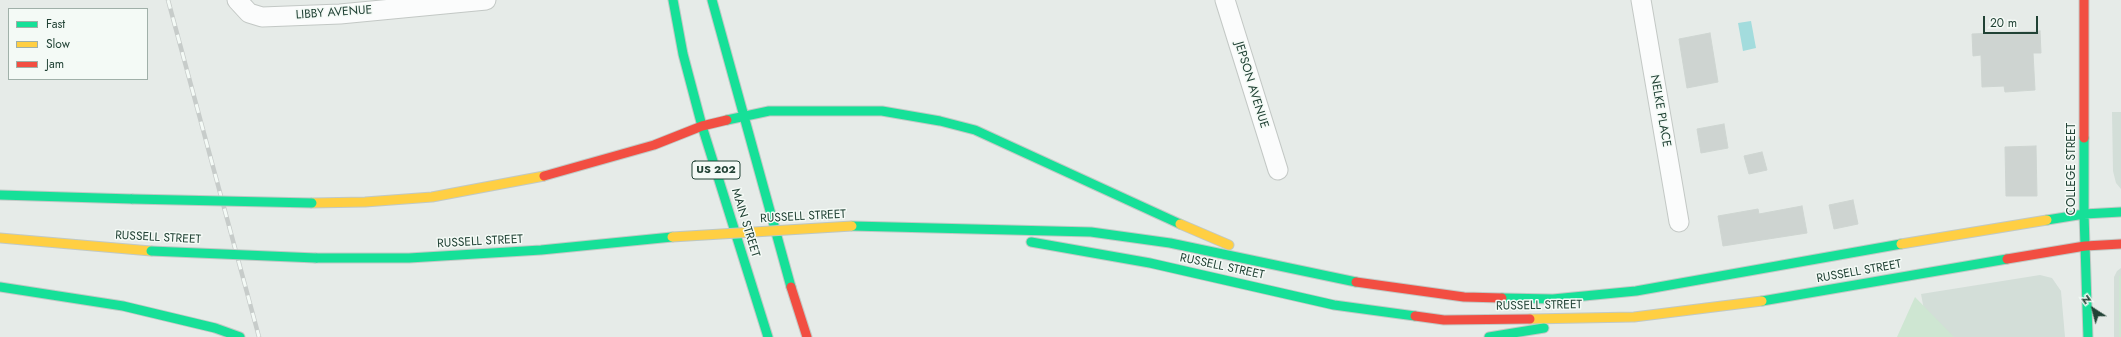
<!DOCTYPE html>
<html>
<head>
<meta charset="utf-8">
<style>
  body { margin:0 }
  #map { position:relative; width:2121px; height:337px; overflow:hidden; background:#e6ebe8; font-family:Jost,sans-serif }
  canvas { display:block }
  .legend { position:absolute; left:8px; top:8px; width:140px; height:72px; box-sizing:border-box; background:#f4faf6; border:1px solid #a0b0a9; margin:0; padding:5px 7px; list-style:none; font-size:12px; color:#214235 }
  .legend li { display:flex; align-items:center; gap:8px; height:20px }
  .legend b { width:20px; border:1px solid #a0b0a9 }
  .north { position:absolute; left:2073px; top:289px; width:40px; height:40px; -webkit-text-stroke:3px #f4faf6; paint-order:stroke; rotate:324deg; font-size:11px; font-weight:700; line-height:16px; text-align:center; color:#214235 }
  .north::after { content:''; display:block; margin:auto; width:14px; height:18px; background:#214235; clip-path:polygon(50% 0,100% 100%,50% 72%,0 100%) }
  .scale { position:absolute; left:1983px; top:16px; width:55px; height:18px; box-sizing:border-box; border:2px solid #214235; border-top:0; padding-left:5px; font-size:12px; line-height:14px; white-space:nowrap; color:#214235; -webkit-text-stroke:3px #f4faf6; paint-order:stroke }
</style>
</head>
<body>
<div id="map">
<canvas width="2121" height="337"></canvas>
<ul class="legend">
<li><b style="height:5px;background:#16e098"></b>Fast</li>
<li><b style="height:5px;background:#ffcf43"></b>Slow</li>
<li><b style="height:5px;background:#f24e42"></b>Jam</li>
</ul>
<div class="north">N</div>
<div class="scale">20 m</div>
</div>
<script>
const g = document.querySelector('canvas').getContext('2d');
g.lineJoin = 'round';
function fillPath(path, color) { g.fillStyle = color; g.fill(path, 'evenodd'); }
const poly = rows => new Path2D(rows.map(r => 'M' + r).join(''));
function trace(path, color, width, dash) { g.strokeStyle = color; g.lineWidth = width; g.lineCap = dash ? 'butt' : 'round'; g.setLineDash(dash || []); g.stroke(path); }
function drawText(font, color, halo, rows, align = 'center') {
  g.font = font + ' Jost,sans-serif'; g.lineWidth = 3; g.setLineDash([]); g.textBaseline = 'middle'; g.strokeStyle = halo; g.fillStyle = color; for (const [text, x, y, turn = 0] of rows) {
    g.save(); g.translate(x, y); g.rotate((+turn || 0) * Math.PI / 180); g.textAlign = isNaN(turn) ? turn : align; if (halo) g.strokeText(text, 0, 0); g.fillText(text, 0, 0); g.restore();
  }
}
const built = poly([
  [2112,112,2121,112,2121,189,2116,183,2113,171],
  [2121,268,2121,337,2114,337,2114,277,2117,271],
  [2040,275,2052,278,2061,291,2065,337,1929,337,1921,294]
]);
const green = poly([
  [2121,275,2121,337,2119,337,2119,276],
  [1915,297,1954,337,1897,337]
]);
const water = poly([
  [1751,21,1756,48,1743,51,1738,23]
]);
const building = poly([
  [2040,31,2041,53,2033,53,2035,90,2005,92,2004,86,1982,87,1981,55,1973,56,1972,34,2040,31],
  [1710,33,1718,82,1687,88,1679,39,1710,33],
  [1724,124,1728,148,1701,153,1697,129,1724,124],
  [2036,146,2037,196,2006,196,2005,147,2036,146],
  [1762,152,1767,170,1749,174,1744,156,1762,152],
  [1853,200,1858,224,1834,229,1829,205,1853,200],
  [1802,206,1807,233,1723,246,1718,216,1758,209,1759,214,1802,206]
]);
const street = poly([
  [237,0,249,13,262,17,340,14,486,0],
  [1225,0,1278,170],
  [1641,0,1679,222]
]);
const fast = poly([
  [673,0,683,54,702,126,768,337],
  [712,0,791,287],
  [727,120,769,111,882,111,940,121,975,130,1180,224],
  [2084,138,2084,214,2088,337],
  [0,195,132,199],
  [2047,220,2084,214,2121,212],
  [852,226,1091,232,1170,243,1356,282],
  [1031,242,1150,263,1334,305,1415,316],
  [316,258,409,258,541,250,672,237],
  [0,287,123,306,215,328,240,337],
  [1502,298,1553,299,1636,291,1901,244],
  [1762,301,2007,259],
  [1489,337,1544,328]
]);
const slow = poly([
  [312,203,365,202,432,197,544,176],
  [1180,224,1229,245],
  [0,238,151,251],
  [1901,244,2047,220],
  [1530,319,1634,317,1762,301]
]);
const jam = poly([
  [2084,0,2084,138],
  [544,176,654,145,702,126,727,120],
  [2007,259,2085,246,2121,244],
  [1356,282,1464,297,1502,298],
  [791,287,807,337],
  [1415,316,1444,320,1530,319]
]);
const rail = poly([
  [168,0,259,337]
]);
const fastBridge = poly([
  [132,199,312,203],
  [151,251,316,258]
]);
const slowBridge = poly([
  [672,237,852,226]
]);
const shields = [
  [716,170,48]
];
const shieldNames = [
  ["US 202",716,170]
];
const streetNames = [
  ["LIBBY AVENUE",334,13,-4],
  ["JEPSON AVENUE",1251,85,73],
  ["NELKE PLACE",1660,111,80],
  ["COLLEGE STREET",2072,169,-90],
  ["RUSSELL STREET",803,217,-3],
  ["MAIN STREET",745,223,73],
  ["RUSSELL STREET",158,238,3],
  ["RUSSELL STREET",480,242,-3],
  ["RUSSELL STREET",1222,267,12],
  ["RUSSELL STREET",1859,272,-10],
  ["RUSSELL STREET",1539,306,-1]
];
fillPath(built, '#d3ded8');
fillPath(green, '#cee6d2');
fillPath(water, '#a3dcdd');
fillPath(building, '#ced4d1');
trace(building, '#ced5d1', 1);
trace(street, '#c3c8c5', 21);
trace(fast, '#c1c9c5', 11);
trace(slow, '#c1c9c5', 11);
trace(jam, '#c1c9c5', 11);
trace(street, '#fbfcfc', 19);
trace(fast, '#16e098', 9);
trace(slow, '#ffcf43', 9);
trace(jam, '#f24e42', 9);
trace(rail, '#c7ccca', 4.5);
trace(rail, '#f4faf6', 3, [9]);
trace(fastBridge, '#bdc7c3', 11, []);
trace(slowBridge, '#bdc7c3', 11, []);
trace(fastBridge, '#16e098', 9);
trace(slowBridge, '#ffcf43', 9);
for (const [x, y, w] of shields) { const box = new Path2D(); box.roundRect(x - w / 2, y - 9, w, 18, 3); g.fillStyle = '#f4faf6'; g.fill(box); trace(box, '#214235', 1); }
drawText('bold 11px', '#214235', null, shieldNames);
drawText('12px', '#214235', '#f4faf6', streetNames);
</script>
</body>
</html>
